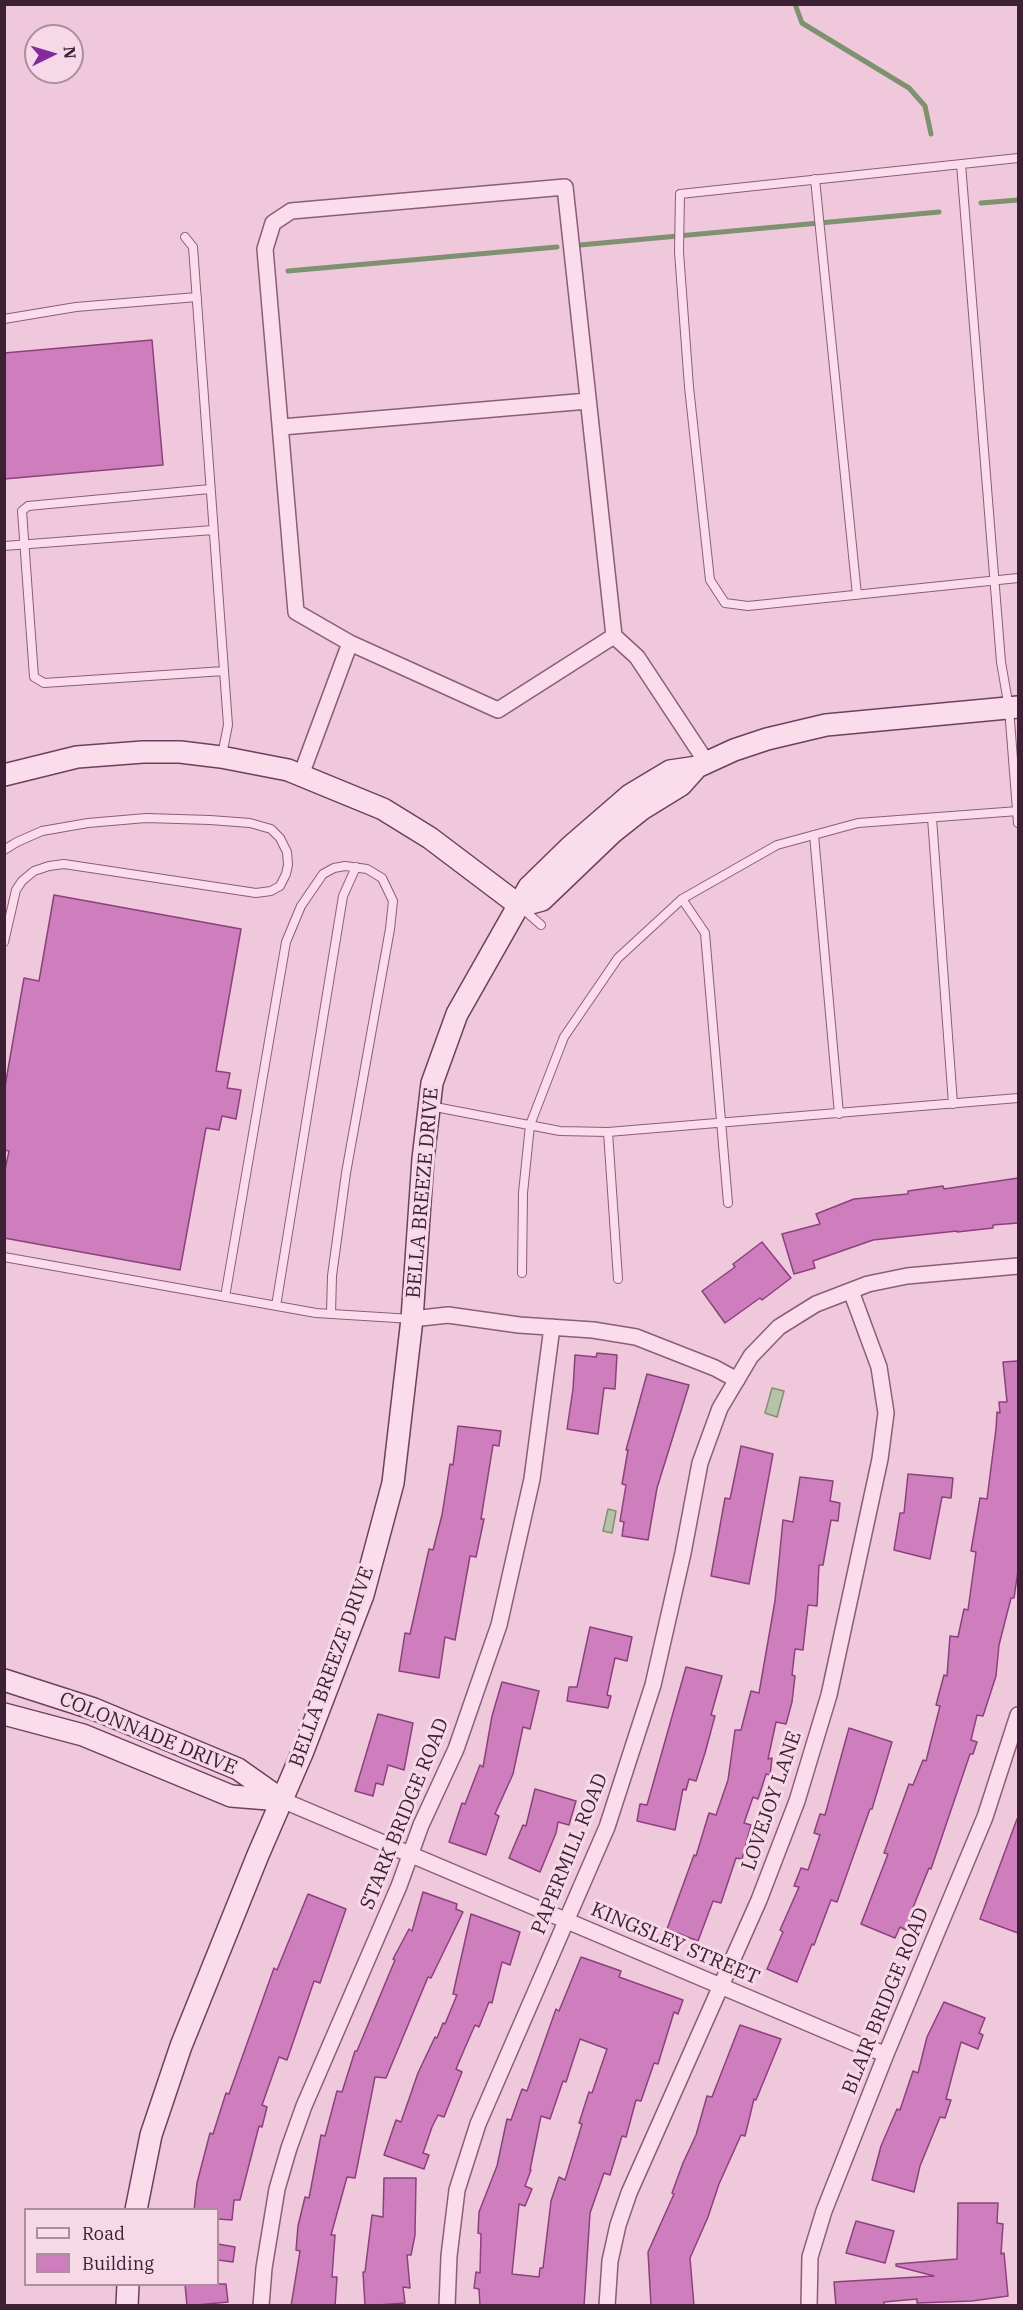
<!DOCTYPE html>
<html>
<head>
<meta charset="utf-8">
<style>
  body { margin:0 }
  #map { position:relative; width:1023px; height:2310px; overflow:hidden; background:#efc8dc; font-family:"IBM Plex Serif",serif }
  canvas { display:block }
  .frame { position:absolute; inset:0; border:6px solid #3c2034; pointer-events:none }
  .legend { position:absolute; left:24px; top:2208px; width:195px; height:78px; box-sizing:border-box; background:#f7d8e7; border:2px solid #ac8e9f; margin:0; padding:8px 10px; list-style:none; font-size:18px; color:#3c2034 }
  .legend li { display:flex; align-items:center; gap:12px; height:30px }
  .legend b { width:30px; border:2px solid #ac8e9f }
  .north { position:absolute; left:24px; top:24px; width:60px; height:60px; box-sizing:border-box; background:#f7d8e7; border:2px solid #ac8e9f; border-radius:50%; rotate:85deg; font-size:16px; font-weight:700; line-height:24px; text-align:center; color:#3c2034 }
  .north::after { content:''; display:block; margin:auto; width:21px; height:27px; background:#842b9c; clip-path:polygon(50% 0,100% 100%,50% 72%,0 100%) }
</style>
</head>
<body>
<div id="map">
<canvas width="1023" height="2310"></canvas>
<div class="frame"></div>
<ul class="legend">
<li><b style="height:8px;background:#fadceb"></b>Road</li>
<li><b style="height:16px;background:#ce7dbd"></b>Building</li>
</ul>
<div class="north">N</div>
</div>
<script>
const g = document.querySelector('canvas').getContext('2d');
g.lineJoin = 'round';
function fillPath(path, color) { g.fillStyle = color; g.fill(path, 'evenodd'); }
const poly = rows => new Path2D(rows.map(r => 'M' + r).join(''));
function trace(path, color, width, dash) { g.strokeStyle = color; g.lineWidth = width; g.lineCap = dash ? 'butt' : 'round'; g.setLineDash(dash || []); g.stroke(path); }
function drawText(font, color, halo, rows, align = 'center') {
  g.font = font + ' "IBM Plex Serif",serif'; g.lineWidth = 6; g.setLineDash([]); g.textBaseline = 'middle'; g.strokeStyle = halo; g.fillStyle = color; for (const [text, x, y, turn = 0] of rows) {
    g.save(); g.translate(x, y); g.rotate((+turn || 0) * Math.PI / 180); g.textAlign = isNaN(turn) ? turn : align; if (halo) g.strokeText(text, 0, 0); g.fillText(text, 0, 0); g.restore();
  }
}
const water = poly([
  [772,1388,784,1391,777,1417,765,1413,772,1388],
  [608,1509,616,1511,612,1533,603,1531,608,1509]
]);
const stream = poly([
  [795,4,802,23,909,88,925,106,931,134],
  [981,203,1018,200],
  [580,245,939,212],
  [288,271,557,247]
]);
const building = poly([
  [152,340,163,465,4,479,4,353,152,340],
  [54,895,241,929,216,1071,230,1073,227,1088,241,1090,236,1119,222,1116,219,1130,206,1128,180,1270,4,1238,4,1174,9,1151,4,1150,4,1092,24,978,39,981,54,895],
  [1018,1178,1018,1223,993,1225,993,1228,957,1232,957,1231,873,1240,813,1261,815,1268,794,1274,782,1234,820,1224,816,1214,854,1199,908,1194,908,1191,943,1186,944,1189,1018,1178],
  [762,1242,791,1278,762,1300,760,1298,725,1323,702,1291,735,1267,733,1264,762,1242],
  [597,1353,617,1355,615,1389,604,1388,598,1434,567,1429,573,1389,575,1355,596,1357,597,1353],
  [1018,1361,1018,1571,1014,1598,1011,1598,999,1645,996,1676,983,1716,977,1715,971,1740,977,1742,973,1754,970,1754,931,1869,929,1868,912,1910,914,1911,906,1930,900,1927,895,1938,861,1924,888,1854,884,1853,909,1784,913,1785,923,1760,926,1761,940,1706,936,1705,944,1675,947,1676,950,1636,958,1637,964,1609,968,1610,976,1552,971,1551,980,1498,987,1499,996,1429,997,1412,1000,1413,999,1402,1007,1402,1003,1362,1018,1361],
  [647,1374,689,1385,657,1488,648,1540,622,1536,624,1522,620,1521,626,1485,622,1484,628,1450,626,1450,647,1374],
  [458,1426,501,1431,499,1446,493,1445,481,1519,484,1519,476,1557,470,1556,455,1640,445,1637,439,1678,399,1671,405,1633,410,1634,429,1549,433,1550,442,1515,450,1464,453,1465,458,1426],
  [741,1446,773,1454,749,1584,711,1576,725,1498,730,1499,741,1446],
  [908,1474,953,1478,951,1498,942,1497,930,1559,894,1550,900,1513,904,1513,908,1474],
  [800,1477,833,1481,830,1501,840,1503,838,1521,831,1520,823,1565,819,1565,817,1606,808,1605,803,1650,795,1649,792,1675,795,1676,792,1702,786,1724,776,1722,768,1759,772,1758,770,1775,766,1774,758,1799,753,1797,744,1823,751,1825,742,1859,736,1858,721,1903,713,1901,698,1941,667,1929,694,1855,696,1856,709,1813,716,1815,728,1780,735,1730,741,1730,751,1691,759,1693,775,1601,783,1520,793,1522,800,1477],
  [590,1627,632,1637,627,1661,615,1658,607,1695,611,1696,608,1708,567,1701,569,1687,577,1687,590,1627],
  [686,1667,722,1676,711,1715,715,1716,705,1753,696,1781,689,1779,686,1790,683,1789,675,1830,637,1821,640,1804,647,1805,686,1667],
  [502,1682,539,1691,530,1729,523,1727,513,1774,495,1814,499,1816,486,1855,449,1842,462,1803,465,1804,480,1765,483,1767,492,1716,502,1682],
  [378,1714,413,1723,404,1770,388,1765,383,1785,376,1783,373,1796,355,1791,378,1714],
  [849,1728,892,1742,872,1809,870,1809,837,1902,831,1900,814,1945,812,1944,797,1982,767,1969,783,1932,780,1930,799,1887,794,1886,801,1868,808,1870,820,1835,814,1833,820,1814,825,1815,849,1728],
  [535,1789,576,1801,569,1825,558,1822,556,1833,540,1872,509,1858,523,1825,526,1826,535,1789],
  [1017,1819,1018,1819,1018,1933,980,1919,1017,1819],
  [423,1892,457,1904,456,1909,463,1912,431,1978,428,1977,386,2078,375,2077,355,2178,347,2177,331,2235,335,2235,332,2277,337,2277,335,2306,291,2306,300,2251,296,2250,298,2226,305,2197,309,2198,321,2135,325,2136,337,2091,342,2092,355,2051,357,2051,395,1960,393,1959,409,1929,412,1931,423,1892],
  [308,1894,346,1909,320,1983,314,1981,287,2060,279,2057,262,2105,267,2107,262,2127,259,2126,240,2200,234,2200,232,2220,218,2219,218,2210,194,2210,197,2183,210,2133,213,2134,226,2093,229,2094,274,1968,277,1970,308,1894],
  [471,1914,520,1932,510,1965,502,1962,492,2003,489,2002,479,2027,475,2025,464,2050,456,2069,462,2072,444,2117,438,2115,432,2127,423,2153,429,2155,424,2169,384,2155,396,2120,401,2122,418,2073,435,2037,437,2038,443,2023,445,2024,457,1995,453,1994,471,1914],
  [581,1957,621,1971,619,1977,683,2000,678,2014,674,2012,658,2064,654,2063,641,2101,636,2100,626,2137,622,2136,610,2175,604,2173,590,2213,584,2306,480,2306,479,2289,474,2288,476,2272,480,2273,481,2234,478,2233,479,2212,497,2166,507,2119,511,2120,522,2089,527,2091,556,2009,559,2011,581,1957],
  [580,2039,607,2049,592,2093,589,2092,579,2123,582,2124,565,2180,559,2177,551,2201,543,2268,540,2268,539,2277,512,2274,519,2204,525,2206,532,2189,525,2186,531,2170,530,2170,541,2116,550,2119,563,2081,566,2082,580,2039],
  [944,2002,985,2018,979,2033,983,2035,978,2049,961,2042,946,2099,951,2100,945,2118,940,2117,920,2166,914,2192,872,2180,881,2146,897,2109,900,2110,913,2071,918,2073,927,2037,944,2002],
  [740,2025,781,2039,756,2100,754,2099,745,2136,741,2135,719,2184,708,2217,690,2258,694,2306,651,2306,648,2252,674,2194,672,2193,683,2163,696,2135,707,2096,712,2097,740,2025],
  [384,2178,416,2178,415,2235,411,2255,407,2255,410,2288,403,2287,405,2303,365,2306,363,2272,365,2272,372,2215,383,2217,384,2178],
  [958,2203,998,2203,997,2223,1003,2224,1001,2254,1004,2253,1008,2296,972,2301,917,2303,917,2299,884,2302,884,2306,836,2306,834,2282,934,2276,896,2266,896,2264,957,2259,958,2203],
  [856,2221,894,2231,885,2263,846,2253,856,2221],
  [218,2244,235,2247,233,2262,218,2260,218,2244],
  [185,2284,226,2284,228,2302,187,2306,185,2284]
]);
const lane = poly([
  [1018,158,680,194,679,252,689,387,710,580,725,603,748,606,1018,578],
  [961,164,1001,662,1009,708,1018,823],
  [815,179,857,595],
  [185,237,193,247,228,725,222,755],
  [4,319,76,307,197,297],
  [210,489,28,506,22,511,34,677,44,683,224,671],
  [4,546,213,530],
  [932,818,953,1104],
  [814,835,839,1114],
  [4,850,17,842,42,831,88,823,146,818,210,820,250,823,271,829,280,838,287,852,288,865,286,874,280,886,271,891,256,893,64,864,49,866,34,871,22,881,16,890,4,942],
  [682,899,705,933,728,1203],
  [523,909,541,925],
  [430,1106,560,1131,608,1132,1018,1098],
  [608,1132,618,1279],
  [4,1257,316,1313,412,1319],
  [522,1273,523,1193,530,1125,564,1037,618,958,682,899,777,845,858,823,1018,811],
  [225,1297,286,942,301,906,323,874,334,868,345,866,367,869,382,878,393,901,390,929,346,1173,332,1276,331,1314],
  [276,1306,343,896,356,867]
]);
const street = poly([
  [282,427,588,401],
  [614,636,498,710,350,643,296,612,265,249,273,223,291,211,565,187,614,636,637,657,707,763],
  [301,775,350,643],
  [412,1319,448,1315,519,1325,593,1330,636,1337,715,1368,737,1380],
  [282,1800,862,2046,886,2054],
  [261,2306,264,2268,277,2189,289,2148,304,2106,399,1886,421,1825,456,1749,499,1625,532,1479,552,1327],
  [447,2306,449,2256,457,2190,478,2124,607,1827,653,1685,683,1553,700,1463,720,1408,751,1356,779,1327,816,1304,868,1284,907,1276,1018,1266],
  [607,2306,610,2261,618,2225,629,2193,759,1900,797,1801,829,1695,880,1459,886,1413,879,1367,851,1291],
  [809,2306,810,2257,824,2211,886,2054,985,1817,1018,1715]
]);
const secondary = poly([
  [4,775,77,757,143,752,180,752,221,757,288,770,383,809,430,838,520,906],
  [520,906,542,900,613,832,642,809,681,785,697,767],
  [4,1680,94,1709,238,1769,282,1800],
  [4,1714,83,1735,231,1796,281,1800],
  [136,2210,151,2135,181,2046,258,1855,303,1751,363,1595,393,1483,412,1319,423,1159,432,1083,457,1014,529,887,570,847,630,795,670,771,697,767,734,750,767,739,826,725,1018,707],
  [127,2306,128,2284]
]);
const streetNames = [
  ["BELLA BREEZE DRIVE",423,1193,-85],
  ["BELLA BREEZE DRIVE",332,1667,-70],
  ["COLONNADE DRIVE",148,1734,22],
  ["LOVEJOY LANE",772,1801,-71],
  ["STARK BRIDGE ROAD",405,1814,-68],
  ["PAPERMILL ROAD",570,1854,-68],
  ["KINGSLEY STREET",675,1944,23],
  ["BLAIR BRIDGE ROAD",886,2001,-68]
];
fillPath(water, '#b6c3a9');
trace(water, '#7f926f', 1.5);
trace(stream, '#7f926f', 5);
fillPath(building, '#ce7dbd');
trace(building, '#8c417d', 1.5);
trace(lane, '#8c5c7c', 10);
trace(street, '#8c5c7c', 18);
trace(secondary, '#6e3f60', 24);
trace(lane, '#fadceb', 8);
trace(street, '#fadceb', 15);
trace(secondary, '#fadceb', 21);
drawText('20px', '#3c2034', '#f7d8e7', streetNames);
</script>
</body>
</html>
